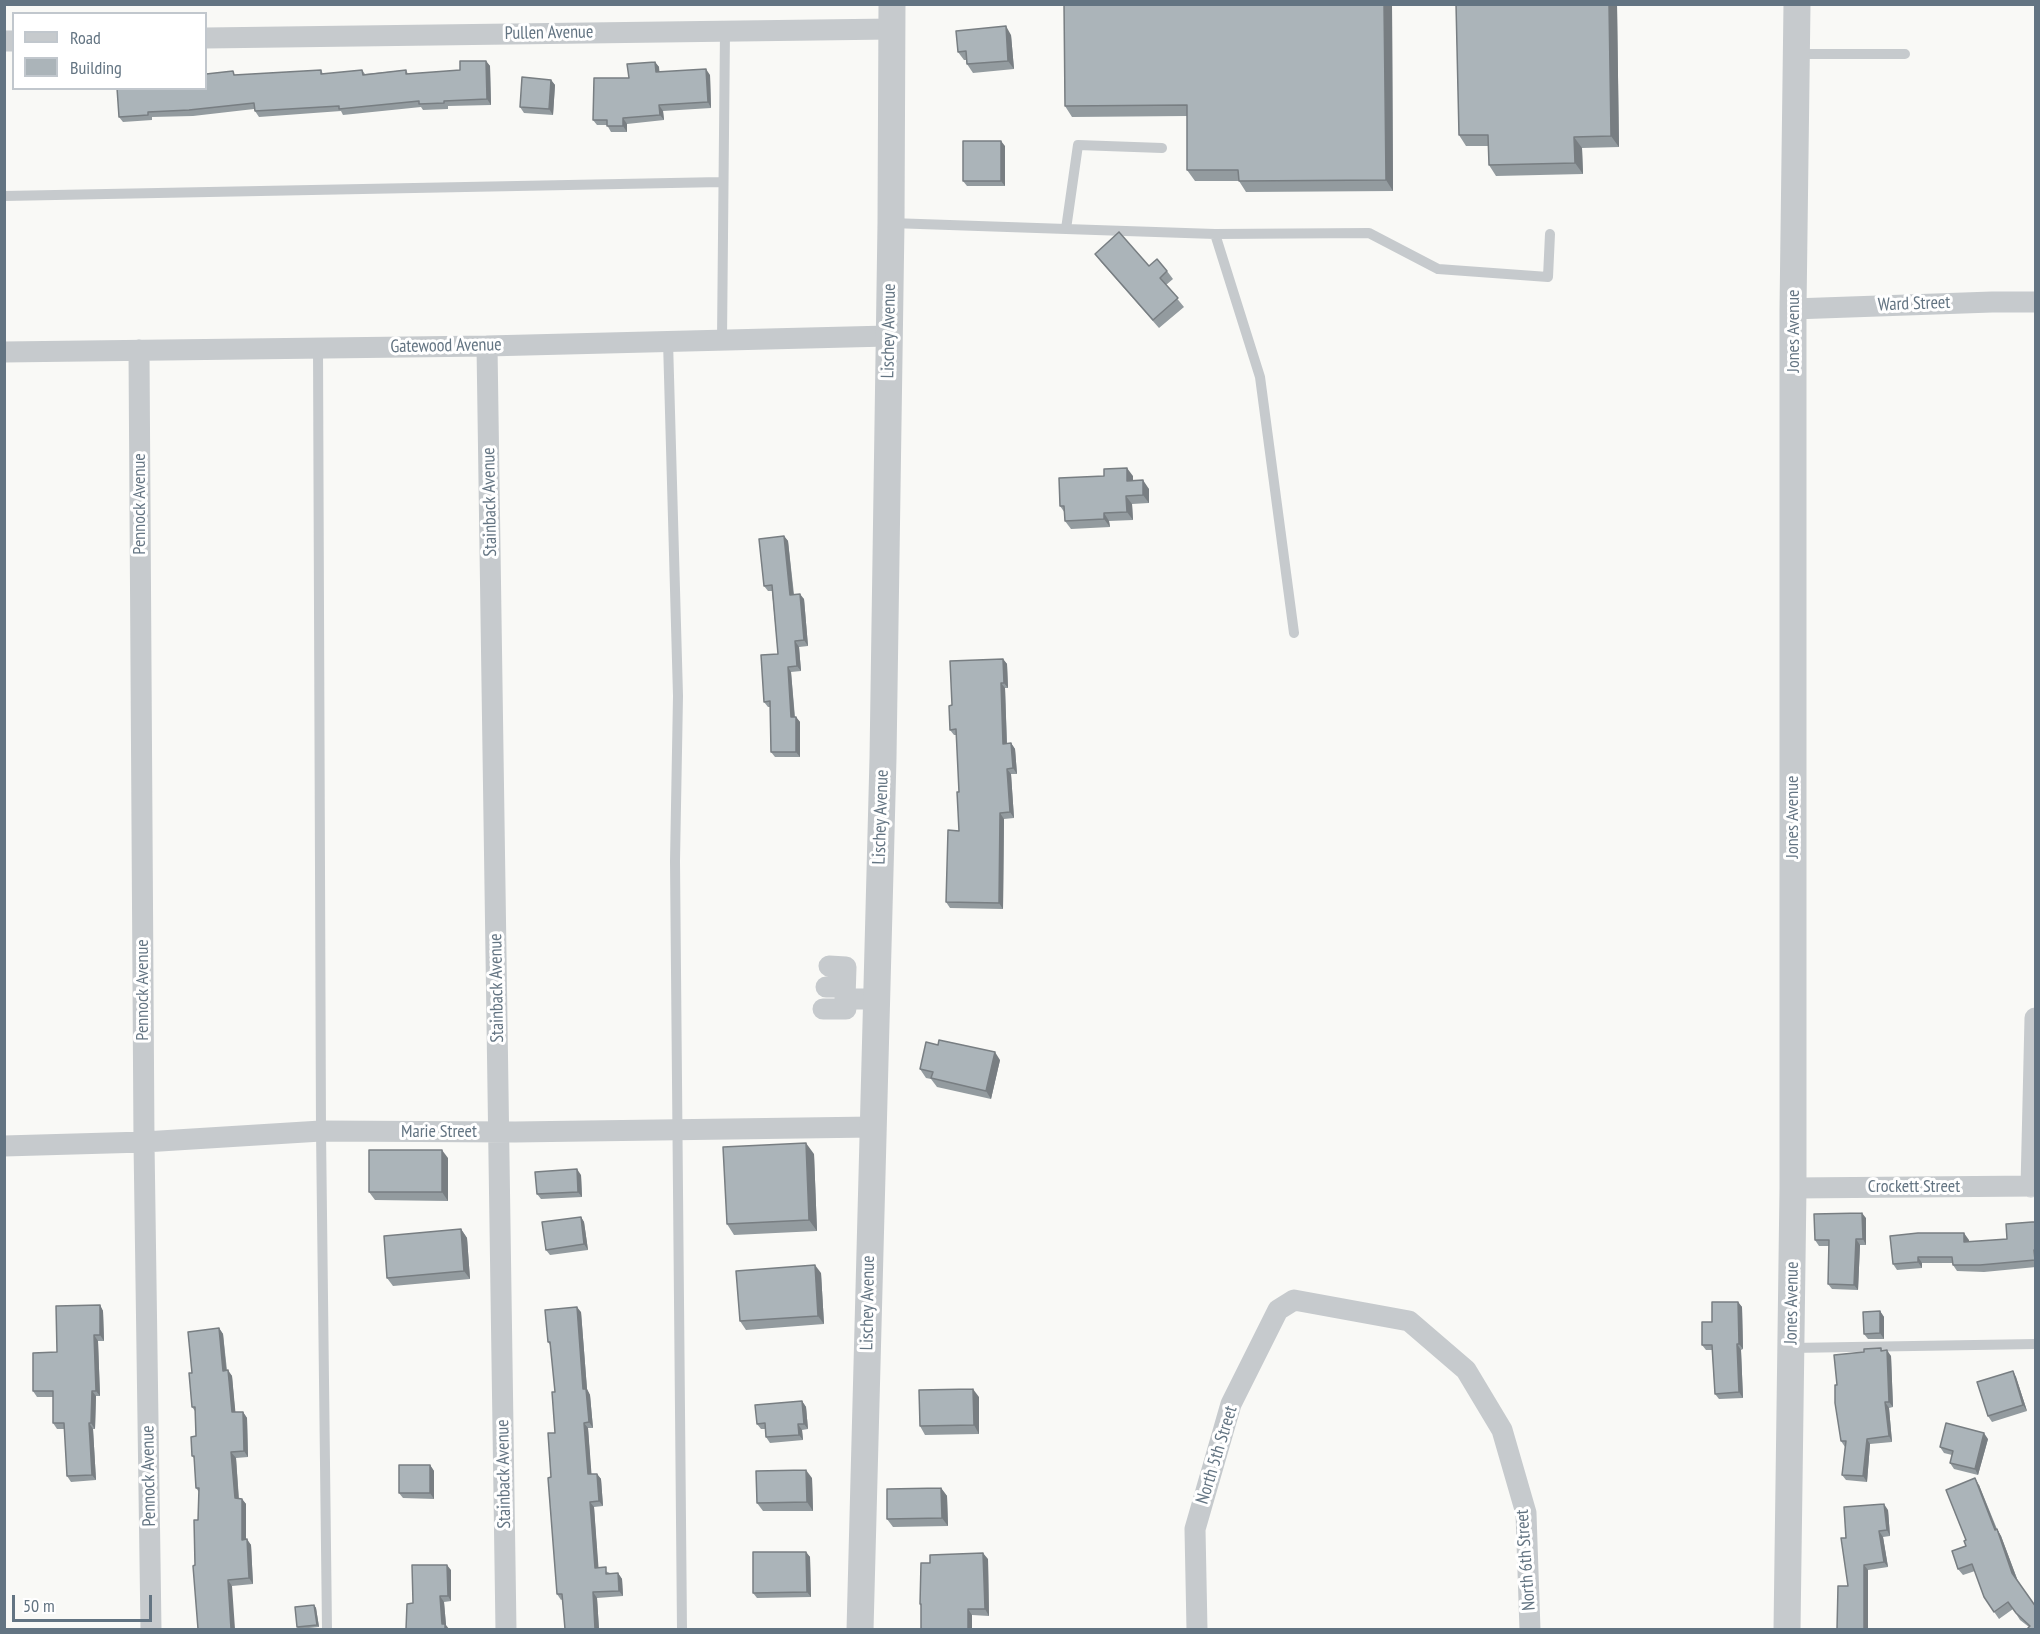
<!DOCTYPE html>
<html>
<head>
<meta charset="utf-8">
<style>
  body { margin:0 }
  #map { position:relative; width:2040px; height:1634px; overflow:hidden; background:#f9f9f6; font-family:"PT Sans Narrow",sans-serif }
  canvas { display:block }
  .frame { position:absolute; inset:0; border:6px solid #637482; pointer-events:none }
  .legend { position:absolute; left:12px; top:12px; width:195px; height:78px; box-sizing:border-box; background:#fff; border:2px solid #c1c7cd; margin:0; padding:8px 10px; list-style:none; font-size:18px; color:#637482 }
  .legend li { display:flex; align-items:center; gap:12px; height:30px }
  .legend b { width:30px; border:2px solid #c1c7cd }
  .scale { position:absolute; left:12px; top:1595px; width:140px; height:27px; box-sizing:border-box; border:3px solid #637482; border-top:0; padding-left:8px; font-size:18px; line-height:21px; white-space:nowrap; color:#637482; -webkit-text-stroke:4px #fff; paint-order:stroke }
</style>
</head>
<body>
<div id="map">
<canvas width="2040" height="1634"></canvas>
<div class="frame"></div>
<ul class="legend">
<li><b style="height:8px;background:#c6cacd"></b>Road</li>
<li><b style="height:16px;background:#abb4b9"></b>Building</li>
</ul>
<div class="scale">50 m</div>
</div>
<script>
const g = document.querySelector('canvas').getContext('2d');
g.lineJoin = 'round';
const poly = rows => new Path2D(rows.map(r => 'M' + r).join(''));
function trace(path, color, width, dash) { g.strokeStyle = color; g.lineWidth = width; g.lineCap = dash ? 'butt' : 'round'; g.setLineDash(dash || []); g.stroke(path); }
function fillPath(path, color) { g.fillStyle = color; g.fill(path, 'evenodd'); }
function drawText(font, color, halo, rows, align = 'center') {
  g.font = font + ' "PT Sans Narrow",sans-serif'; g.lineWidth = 6; g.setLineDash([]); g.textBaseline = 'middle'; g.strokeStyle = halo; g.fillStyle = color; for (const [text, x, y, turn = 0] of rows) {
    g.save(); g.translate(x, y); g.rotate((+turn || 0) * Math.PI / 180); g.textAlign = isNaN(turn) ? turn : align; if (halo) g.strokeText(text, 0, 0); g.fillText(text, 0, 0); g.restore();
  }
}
const service = poly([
  [1797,54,1905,54],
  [4,196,722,182],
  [891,223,1066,229,1078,145,1162,148],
  [1066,229,1215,234,1369,233,1438,269,1548,277,1550,234],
  [1215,234,1260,377,1294,633],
  [722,339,725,31],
  [668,341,678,696,675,861,682,1630],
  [318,348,321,1131,327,1630],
  [1791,1348,2036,1344]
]);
const minor = poly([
  [206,38,892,29],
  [4,41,14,41],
  [1793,309,1992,302,2036,302],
  [487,346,506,1630],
  [139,350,144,1142,151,1630],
  [4,352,487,346,888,336],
  [829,966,846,967,845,999,876,999],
  [826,987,845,987],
  [823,1009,846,1009,845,999],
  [4,1146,144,1142,321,1131,515,1132,873,1127],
  [2031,1187,2035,1018],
  [1793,1188,2036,1186],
  [1197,1630,1195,1529,1231,1404,1278,1310,1294,1300,1409,1321,1466,1370,1502,1430,1526,1513,1530,1630]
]);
const tertiary = poly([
  [860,1630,883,758,891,223,892,4],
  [1787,1630,1793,1188,1793,309,1797,4]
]);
const wall = poly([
  [1064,4,1392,4,1393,191,1246,192,1239,181,1195,181,1187,170,1187,116,1072,117,1065,106],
  [1456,4,1617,4,1619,147,1582,148,1583,174,1496,176,1489,165,1489,146,1466,146,1459,135],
  [1011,35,1014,69,973,73,967,64,966,60,964,60,958,52],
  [486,61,490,66,491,105,448,106,448,109,423,110,421,107,343,115,341,111,259,117,255,111,254,109,193,116,152,117,152,120,123,122,119,117,236,75,321,70,323,74,362,70,365,74,406,70,408,74,460,70],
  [655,62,659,67,659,72,710,75,711,108,663,111,664,120,627,124,627,132,611,132,607,125,597,125,593,120,629,78],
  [551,80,555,85,553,115,524,113,520,107],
  [1005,146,1005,186,967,186,963,181],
  [1095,254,1167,271,1173,279,1166,285,1184,307,1159,328,1101,262],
  [1133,476,1133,481,1149,489,1149,503,1132,504,1133,520,1109,521,1110,527,1071,529,1065,521,1065,513,1060,506],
  [784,536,788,541,794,594,804,599,808,646,799,647,801,671,791,672,795,717,796,717,800,722,800,757,775,757,771,752,770,707,768,707,764,702,778,654,772,591,768,591,764,586],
  [1003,659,1007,664,1008,688,1005,688,1007,744,1011,743,1015,749,1017,774,1011,774,1014,818,1004,819,1003,909,950,908,946,902,959,831,959,792,957,735,954,735,950,730,952,705],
  [1000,1060,991,1099,937,1087,931,1079,926,1078,920,1069],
  [814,1154,817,1231,734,1235,727,1224],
  [448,1158,448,1201,375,1200,369,1192],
  [581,1175,582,1197,541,1199,537,1194],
  [581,1217,584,1222,588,1250,550,1255,546,1250],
  [1866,1218,1866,1245,1860,1245,1858,1290,1832,1289,1828,1284,1829,1246,1819,1246,1815,1240],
  [2036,1222,2036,1267,1984,1272,1957,1271,1953,1265,1953,1263,1922,1263,1922,1268,1897,1270,1893,1264,1969,1240,1969,1242,2007,1239],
  [461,1229,467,1238,470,1279,393,1286,387,1278],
  [821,1273,824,1324,746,1330,740,1321],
  [1738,1302,1742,1307,1743,1349,1741,1350,1743,1398,1719,1399,1715,1394,1712,1350,1706,1350,1702,1345,1712,1322],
  [100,1305,103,1311,104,1341,98,1341,100,1396,96,1396,95,1429,93,1429,96,1480,71,1482,67,1476,65,1429,57,1429,53,1423,53,1397,37,1397,33,1391,57,1352],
  [1880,1311,1884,1317,1884,1339,1868,1339,1864,1334],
  [581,1312,587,1389,590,1395,593,1428,588,1428,591,1474,597,1474,601,1479,603,1506,594,1507,598,1568,610,1573,618,1573,622,1579,623,1596,597,1598,599,1629,565,1629,563,1599,561,1600,557,1594,551,1477,555,1433,555,1392,551,1346,548,1342],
  [219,1328,223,1334,227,1370,232,1376,235,1412,243,1412,247,1418,248,1457,236,1458,239,1499,242,1499,246,1504,246,1539,251,1545,253,1584,232,1586,195,1565,198,1520,199,1492,196,1488,194,1458,192,1456,196,1436,195,1411,192,1407],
  [1881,1348,1882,1351,1891,1356,1893,1407,1889,1408,1892,1442,1870,1444,1867,1482,1846,1480,1842,1475,1845,1447,1841,1441,1837,1385,1864,1352],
  [2013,1371,2016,1377,2027,1411,1992,1422,1988,1416],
  [979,1397,979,1434,925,1435,920,1426],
  [802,1401,806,1407,808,1429,802,1430,803,1440,770,1443,766,1437,766,1429,761,1429,757,1424],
  [1988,1439,1978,1475,1954,1469,1950,1463,1952,1455,1944,1453,1940,1447],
  [430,1465,434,1471,434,1499,403,1498,399,1493],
  [812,1478,813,1511,763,1511,757,1503],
  [1979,1485,1997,1529,2001,1536,2036,1629,2029,1627,2020,1620,2013,1609,1999,1619,1984,1597,1975,1571,1963,1575,1958,1569,1966,1546,1966,1540],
  [941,1488,947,1496,948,1526,893,1527,887,1519],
  [1888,1510,1890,1536,1883,1537,1888,1567,1868,1570,1868,1629,1837,1629,1848,1586,1846,1538],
  [806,1552,810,1557,811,1597,757,1598,753,1593],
  [988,1559,989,1616,972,1615,972,1629,921,1629,921,1606,920,1604],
  [451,1570,451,1601,444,1602,446,1625,413,1603],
  [314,1605,316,1608,319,1627,299,1629,297,1627]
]);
const shadedWall = poly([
  [1384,4,1392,4,1393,191,1386,180],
  [1609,4,1617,4,1619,147,1611,136],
  [1006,26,1011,35,1014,69,1008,61],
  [486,61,490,66,491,105,487,99],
  [655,62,659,67,660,78,656,72],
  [706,69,710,75,711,108,708,102],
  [551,80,555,85,553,115,549,109],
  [659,105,663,111,664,120,660,115],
  [623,118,627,124,627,132,623,126],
  [1574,137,1582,148,1583,174,1575,163],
  [1001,141,1005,146,1005,186,1001,181],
  [1127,468,1133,476,1133,489,1127,481],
  [1143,480,1149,489,1149,503,1143,495],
  [1126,496,1132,504,1133,520,1127,512],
  [1104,513,1109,521,1110,527,1104,519],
  [784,536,788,541,794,600,790,595],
  [800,594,804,599,808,646,804,640],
  [795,641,799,647,801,671,797,666],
  [1003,659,1007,664,1008,688,1004,683],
  [788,667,791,672,795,722,791,717],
  [1001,683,1005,688,1007,749,1003,744],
  [796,717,800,722,800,757,796,752],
  [1011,743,1015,749,1017,774,1013,768],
  [1007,769,1011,774,1014,818,1010,812],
  [1000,813,1004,819,1003,909,999,903],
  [995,1052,1000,1060,991,1099,986,1091],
  [806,1143,814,1154,817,1231,809,1220],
  [442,1150,448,1158,448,1201,442,1192],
  [577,1169,581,1175,582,1197,578,1192],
  [1862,1213,1866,1218,1866,1245,1863,1239],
  [581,1217,584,1222,588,1250,584,1244],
  [461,1229,467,1238,470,1279,464,1271],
  [1964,1233,1969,1240,1969,1248,1964,1242],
  [1856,1239,1860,1245,1858,1290,1854,1285],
  [1918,1257,1922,1263,1922,1268,1918,1262],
  [815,1265,821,1273,824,1324,818,1316],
  [1738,1302,1742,1307,1743,1349,1739,1344],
  [100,1305,103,1311,104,1341,100,1335],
  [577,1307,581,1312,587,1389,590,1395,593,1428,589,1422,583,1389],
  [1880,1311,1884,1317,1884,1339,1880,1333],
  [219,1328,223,1334,227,1377,223,1371],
  [94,1335,98,1341,100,1396,96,1391],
  [1737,1344,1741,1350,1743,1398,1739,1392],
  [1887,1350,1891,1356,1893,1407,1889,1402],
  [228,1370,232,1376,236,1418,232,1412],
  [2013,1371,2016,1377,2027,1411,2023,1405],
  [973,1389,979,1397,979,1434,974,1425],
  [92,1391,96,1396,95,1429,91,1423],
  [802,1401,806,1407,808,1429,804,1424],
  [1885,1402,1889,1408,1892,1442,1889,1436],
  [243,1412,247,1418,248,1457,244,1451],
  [89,1423,93,1429,96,1480,92,1475],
  [584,1423,588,1428,592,1480,588,1474],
  [798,1424,802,1430,803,1440,799,1435],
  [1984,1433,1988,1439,1978,1475,1975,1469],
  [1867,1439,1870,1444,1867,1482,1863,1476],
  [231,1452,236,1458,239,1504,235,1498],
  [430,1465,434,1471,434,1499,430,1493],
  [806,1470,812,1478,813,1511,807,1502],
  [597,1474,601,1479,603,1506,599,1501],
  [1975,1478,1979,1485,1997,1531,1997,1529,2001,1536,2017,1579,2012,1573],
  [941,1488,947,1496,948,1526,942,1518],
  [242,1499,246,1504,246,1546,242,1540],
  [590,1502,594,1507,599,1574,595,1568],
  [1884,1504,1888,1510,1890,1536,1887,1530],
  [1879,1531,1883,1537,1888,1567,1884,1562],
  [247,1539,251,1545,253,1584,249,1578],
  [806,1552,810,1557,811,1597,807,1592],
  [983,1553,988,1559,989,1616,985,1609],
  [447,1565,451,1570,451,1601,448,1596],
  [1864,1565,1868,1570,1868,1629,1864,1629],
  [618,1573,622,1579,623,1596,619,1591],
  [228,1580,232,1586,235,1629,231,1629],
  [593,1592,597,1598,599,1629,595,1629],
  [440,1596,444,1602,446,1625,449,1629,445,1629,442,1624],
  [314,1605,316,1608,319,1627,317,1625],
  [968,1609,972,1615,972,1629,968,1629]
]);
const building = poly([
  [1064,4,1384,4,1386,180,1239,181,1238,170,1187,170,1187,105,1065,106,1064,4],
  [1456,4,1609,4,1611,136,1574,137,1575,163,1489,165,1488,135,1459,135,1456,4],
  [1006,26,1008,61,967,64,966,51,958,52,956,31,1006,26],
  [460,61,486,61,487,99,444,101,444,103,419,104,419,101,339,109,339,106,255,111,254,103,189,110,148,112,148,115,119,117,117,88,206,88,206,74,233,71,234,75,321,70,321,74,362,70,363,75,406,70,406,74,460,70,460,61],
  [655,62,656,72,706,69,708,102,659,105,660,115,623,118,623,126,607,126,607,120,593,120,594,78,629,78,627,64,655,62],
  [522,77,551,80,549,109,520,107,522,77],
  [963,141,1001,141,1001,181,963,181,963,141],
  [1119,232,1149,266,1157,259,1167,271,1160,278,1178,298,1153,320,1095,254,1119,232],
  [1127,468,1127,481,1143,480,1143,495,1126,496,1127,512,1104,513,1104,519,1065,521,1064,506,1060,506,1059,478,1104,476,1104,469,1127,468],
  [784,536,790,595,800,594,804,640,795,641,797,666,788,667,791,717,796,717,796,752,771,752,770,701,764,702,761,655,778,654,772,585,764,586,759,539,784,536],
  [1003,659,1004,683,1001,683,1003,744,1011,743,1013,768,1007,769,1010,812,1000,813,999,903,946,902,948,830,959,831,957,792,959,792,956,729,950,730,949,706,952,705,950,661,1003,659],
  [939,1040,995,1052,986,1091,931,1078,933,1072,920,1069,926,1042,938,1045,939,1040],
  [806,1143,809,1220,727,1224,723,1147,806,1143],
  [369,1150,442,1150,442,1192,369,1192,369,1150],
  [577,1169,578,1192,537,1194,535,1172,577,1169],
  [1862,1213,1863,1239,1856,1239,1854,1285,1828,1284,1829,1240,1815,1240,1814,1214,1862,1213],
  [581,1217,584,1244,546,1250,542,1222,581,1217],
  [2032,1222,2036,1222,2036,1250,2034,1250,2035,1260,1980,1265,1953,1265,1952,1257,1918,1257,1918,1262,1893,1264,1890,1236,1918,1233,1964,1233,1964,1242,2007,1239,2006,1224,2032,1222],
  [461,1229,464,1271,387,1278,384,1236,461,1229],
  [815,1265,818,1316,740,1321,736,1271,815,1265],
  [1712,1302,1738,1302,1739,1344,1737,1344,1739,1392,1715,1394,1712,1345,1702,1345,1702,1322,1712,1322,1712,1302],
  [100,1305,100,1335,94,1335,96,1391,92,1391,91,1423,89,1423,92,1475,67,1476,64,1423,53,1423,53,1391,33,1391,33,1353,57,1352,56,1306,100,1305],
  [577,1307,583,1389,586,1389,589,1422,584,1423,588,1474,597,1474,599,1501,590,1502,595,1568,606,1567,606,1574,618,1573,619,1591,593,1592,595,1629,565,1629,562,1594,557,1594,548,1478,551,1477,548,1433,555,1433,552,1392,555,1392,550,1342,548,1342,545,1310,577,1307],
  [1880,1311,1880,1333,1864,1334,1863,1312,1880,1311],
  [219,1328,223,1371,228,1370,232,1412,243,1412,244,1451,231,1452,235,1498,242,1499,242,1540,247,1539,249,1578,228,1580,231,1629,198,1629,193,1566,195,1565,194,1520,198,1520,199,1488,196,1488,194,1456,192,1456,191,1437,196,1436,195,1407,192,1407,189,1373,192,1373,188,1332,219,1328],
  [1881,1348,1881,1351,1887,1350,1889,1402,1885,1402,1889,1436,1867,1439,1863,1476,1842,1475,1846,1441,1841,1441,1835,1403,1835,1385,1837,1385,1834,1355,1864,1352,1864,1349,1881,1348],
  [2013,1371,2023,1405,1988,1416,1977,1382,2013,1371],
  [973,1389,974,1425,920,1426,919,1390,973,1389],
  [802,1401,804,1424,798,1424,799,1435,766,1437,765,1423,757,1424,755,1405,802,1401],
  [1946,1423,1984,1433,1975,1469,1950,1463,1953,1451,1940,1447,1946,1423],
  [399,1465,430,1465,430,1493,399,1493,399,1465],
  [806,1470,807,1502,757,1503,756,1471,806,1470],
  [1975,1478,1995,1530,1997,1529,2012,1573,2036,1607,2036,1629,2027,1629,2030,1626,2016,1613,2008,1602,1994,1612,1984,1597,1972,1564,1958,1569,1952,1551,1966,1546,1964,1541,1966,1540,1946,1490,1975,1478],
  [941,1488,942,1518,887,1519,887,1489,941,1488],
  [1884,1504,1887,1530,1879,1531,1884,1562,1864,1565,1864,1629,1837,1629,1838,1586,1848,1586,1841,1538,1846,1538,1844,1507,1884,1504],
  [753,1552,806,1552,807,1592,753,1593,753,1552],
  [983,1553,985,1609,968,1609,968,1629,921,1629,921,1604,920,1604,921,1563,930,1563,930,1555,983,1553],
  [412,1565,447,1565,448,1596,440,1596,442,1624,445,1624,445,1629,406,1629,407,1604,413,1603,412,1565],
  [314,1605,317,1625,297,1627,295,1607,314,1605]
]);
const streetNames = [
  ["Pullen Avenue",549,33,-1],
  ["Ward Street",1914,304,-2],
  ["Lischey Avenue",889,331,-89],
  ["Jones Avenue",1794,331,-90],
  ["Gatewood Avenue",446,346,-1],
  ["Stainback Avenue",490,502,-91],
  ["Pennock Avenue",140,504,-90],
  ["Lischey Avenue",881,817,-88],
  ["Jones Avenue",1793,817,-90],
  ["Stainback Avenue",497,988,-91],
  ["Pennock Avenue",143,990,-90],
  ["Marie Street",439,1132],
  ["Crockett Street",1914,1187],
  ["Lischey Avenue",868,1303,-89],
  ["Jones Avenue",1792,1303,-89],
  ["North 5th Street",1217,1455,-73],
  ["Stainback Avenue",504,1474,-91],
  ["Pennock Avenue",149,1476,-91],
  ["North 6th Street",1526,1560,-94]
];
trace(service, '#c6cacd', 10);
trace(minor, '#c6cacd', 21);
trace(tertiary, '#c6cacd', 27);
fillPath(wall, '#939b9f');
fillPath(shadedWall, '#787e82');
fillPath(building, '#abb4b9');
trace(building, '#787e82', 1.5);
drawText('18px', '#637482', '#fff', streetNames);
</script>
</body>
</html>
